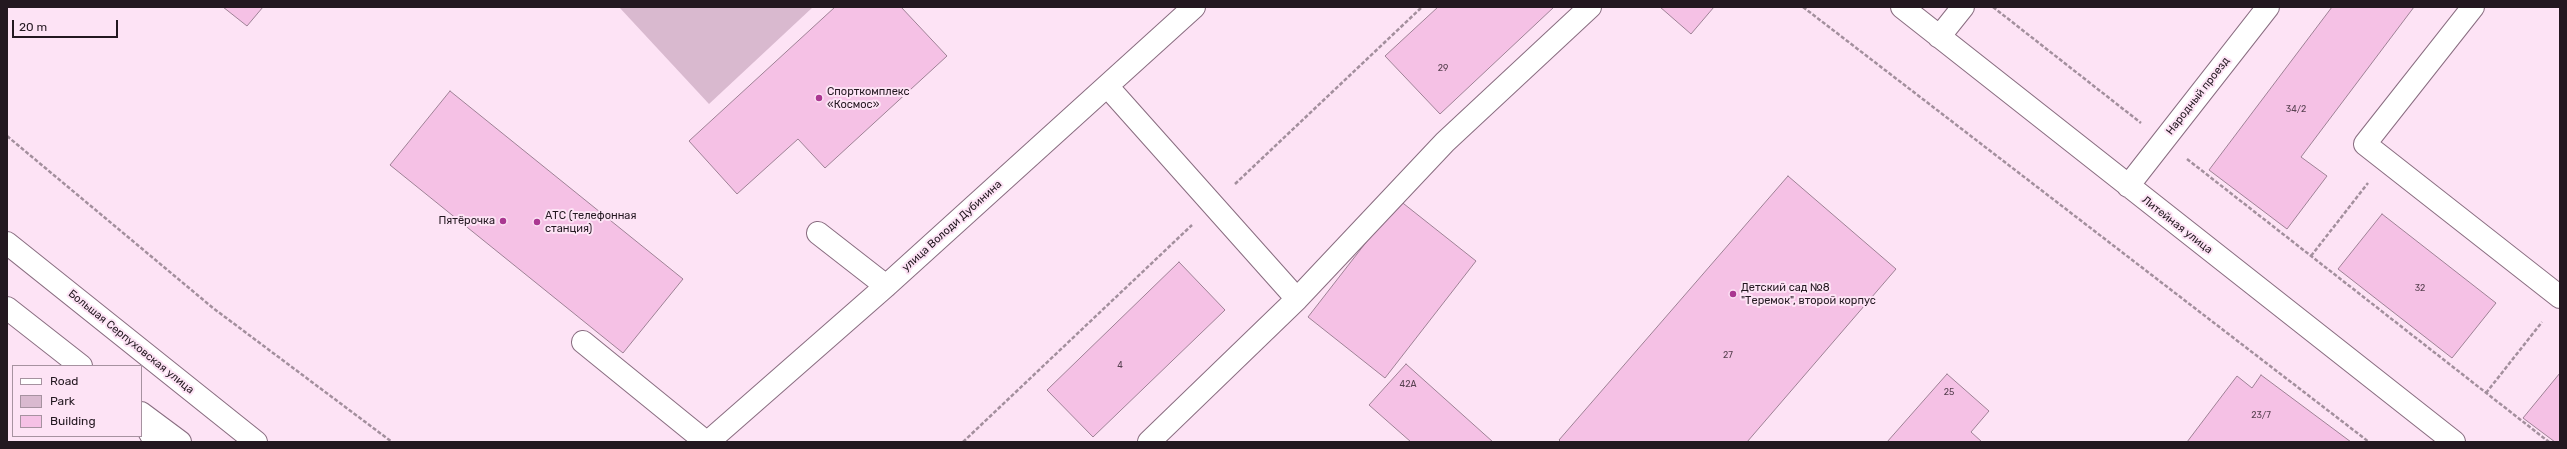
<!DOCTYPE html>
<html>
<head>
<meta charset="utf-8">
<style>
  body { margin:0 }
  #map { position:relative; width:2567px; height:449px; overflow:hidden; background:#fde3f5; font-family:Rubik,sans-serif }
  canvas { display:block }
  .frame { position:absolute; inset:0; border:8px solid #231820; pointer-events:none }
  .legend { position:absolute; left:12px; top:365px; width:130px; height:72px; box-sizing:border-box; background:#fde3f5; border:1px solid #a692a0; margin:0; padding:5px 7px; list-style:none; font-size:12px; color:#231820 }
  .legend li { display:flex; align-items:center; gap:8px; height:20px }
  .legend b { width:20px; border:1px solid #a692a0 }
  .scale { position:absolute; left:12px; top:20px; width:106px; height:18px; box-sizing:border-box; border:2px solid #231820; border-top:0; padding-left:5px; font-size:12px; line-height:14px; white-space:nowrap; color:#231820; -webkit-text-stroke:3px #fde3f5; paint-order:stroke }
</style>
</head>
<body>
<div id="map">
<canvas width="2567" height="449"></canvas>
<div class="frame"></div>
<ul class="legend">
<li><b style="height:5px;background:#fff"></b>Road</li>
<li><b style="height:11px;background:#d9b9cf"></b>Park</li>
<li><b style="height:11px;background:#f5c1e5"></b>Building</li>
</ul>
<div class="scale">20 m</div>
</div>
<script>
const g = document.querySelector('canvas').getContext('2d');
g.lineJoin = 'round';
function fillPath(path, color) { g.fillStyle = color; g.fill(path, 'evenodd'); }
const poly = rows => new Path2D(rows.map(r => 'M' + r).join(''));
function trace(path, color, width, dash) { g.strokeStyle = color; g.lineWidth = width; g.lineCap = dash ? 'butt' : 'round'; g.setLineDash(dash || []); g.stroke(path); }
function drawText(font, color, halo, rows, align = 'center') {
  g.font = font + ' Rubik,sans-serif'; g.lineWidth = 4; g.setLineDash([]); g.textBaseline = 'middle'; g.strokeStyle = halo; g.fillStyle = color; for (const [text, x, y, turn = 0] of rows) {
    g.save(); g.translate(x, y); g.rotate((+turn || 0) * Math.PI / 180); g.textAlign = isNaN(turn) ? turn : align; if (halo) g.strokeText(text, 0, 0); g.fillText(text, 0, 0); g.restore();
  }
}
const green = poly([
  [619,7,813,7,709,104]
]);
const building = poly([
  [223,7,263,7,247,26,223,7],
  [835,7,901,7,947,56,825,168,798,139,737,194,689,141,835,7],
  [1438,7,1554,7,1440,114,1385,56,1438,7],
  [1660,7,1714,7,1691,34,1660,7],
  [2332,7,2414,7,2301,157,2327,176,2287,229,2209,170,2332,7],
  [450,91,683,279,623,353,390,165,450,91],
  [1788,176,1896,269,1747,442,1561,442,1559,440,1788,176],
  [1399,200,1476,261,1385,378,1308,317,1399,200],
  [2382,214,2496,303,2452,358,2338,269,2382,214],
  [1179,262,1225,310,1093,437,1047,390,1179,262],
  [1406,364,1493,442,1411,442,1369,405,1406,364],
  [2560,373,2560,442,2555,442,2523,418,2560,373],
  [1947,374,1989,411,1971,432,1982,442,1887,442,1947,374],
  [2261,375,2351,442,2187,442,2237,376,2252,388,2261,375]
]);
const path = poly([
  [1803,7,2369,442],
  [1993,7,2141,123],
  [7,136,213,308,392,442],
  [2187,159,2549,442],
  [1235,184,1422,7],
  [2311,256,2368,183],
  [2486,393,2542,322],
  [963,442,1192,225]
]);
const minor = poly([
  [1902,7,2454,442],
  [2473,7,2365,144,2560,297],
  [1939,37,1963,7],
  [1107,86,1297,299,1445,142,1590,7],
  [2128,186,2268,7],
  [818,233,886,286],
  [583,342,706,442],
  [141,417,155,442],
  [708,442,886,286,1194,7],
  [1149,442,1297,299]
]);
const major = poly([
  [7,243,256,442],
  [7,308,81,366],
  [141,413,180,442]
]);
const markers = [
  [819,98,4,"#aa3791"],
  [503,221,4,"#aa3791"],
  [537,222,4,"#aa3791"],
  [1733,294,4,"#aa3791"]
];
const numberNames = [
  ["29",1443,68],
  ["34/2",2296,109],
  ["32",2420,288],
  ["27",1728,355],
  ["4",1120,365],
  ["42А",1408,384],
  ["25",1949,392],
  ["23/7",2261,415]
];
const poiNames = [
  ["Спорткомплекс",827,92],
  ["«Космос»",827,105],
  ["АТС (телефонная",545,216],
  ["станция)",545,229],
  ["Пятёрочка",495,221,"right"],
  ["Детский сад №8",1741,288],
  ["\"Теремок\", второй корпус",1741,301]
];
const streetNames = [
  ["Народный проезд",2198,96,-52],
  ["Литейная улица",2177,225,38],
  ["улица Володи Дубинина",952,226,-42],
  ["Большая Серпуховская улица",131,342,39]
];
fillPath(green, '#d9b9cf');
fillPath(building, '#f5c1e5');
trace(building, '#9e8195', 1);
trace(minor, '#896d80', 24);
trace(major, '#896d80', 24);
trace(path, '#a38f9d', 2.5, [4, 2]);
trace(minor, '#fff', 22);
trace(major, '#fff', 22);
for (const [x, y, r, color] of markers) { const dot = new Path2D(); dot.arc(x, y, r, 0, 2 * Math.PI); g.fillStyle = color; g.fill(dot); trace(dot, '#fde3f5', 1.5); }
drawText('9px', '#584251', null, numberNames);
drawText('11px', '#231820', '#fde3f5', poiNames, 'left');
drawText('11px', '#231820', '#fde3f5', streetNames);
</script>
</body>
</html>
